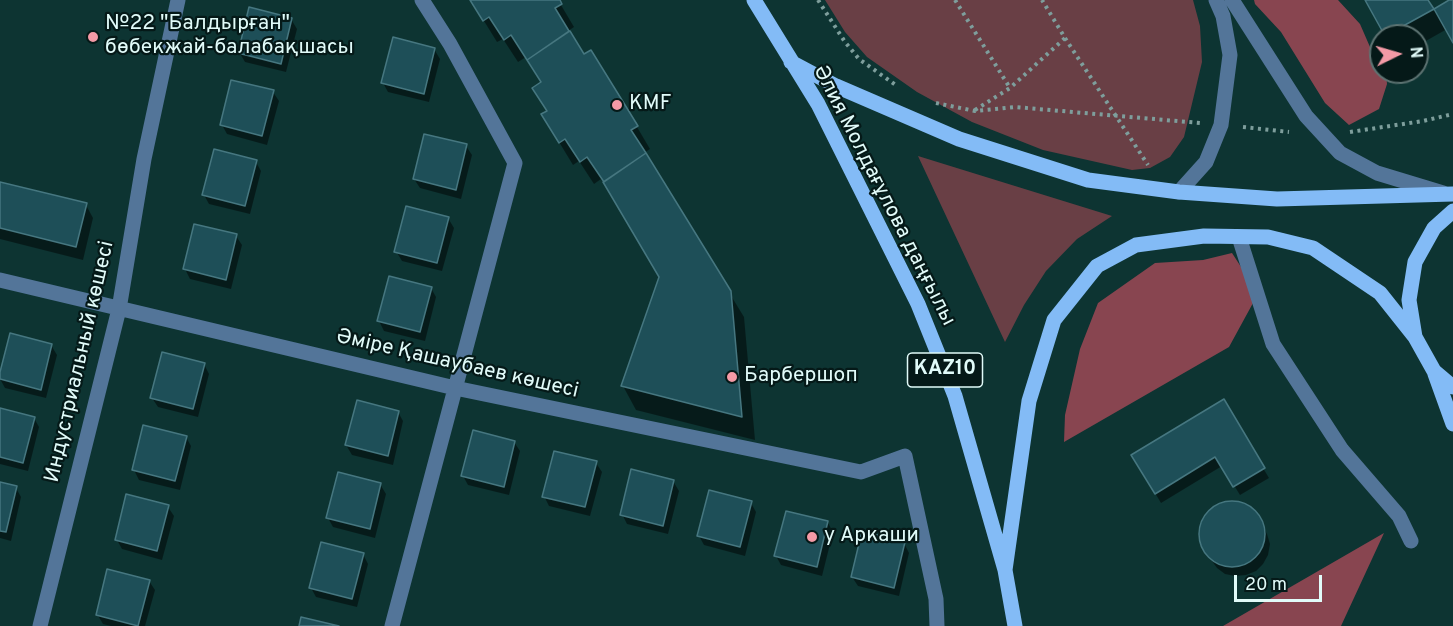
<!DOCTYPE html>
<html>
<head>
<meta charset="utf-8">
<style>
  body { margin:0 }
  #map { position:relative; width:1453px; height:626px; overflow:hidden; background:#0d3432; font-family:Overpass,sans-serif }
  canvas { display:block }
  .north { position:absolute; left:1369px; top:24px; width:60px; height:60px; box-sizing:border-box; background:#051918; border:2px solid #5d7372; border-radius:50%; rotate:85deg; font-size:16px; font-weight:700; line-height:24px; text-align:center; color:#e1fbf9 }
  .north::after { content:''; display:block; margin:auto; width:21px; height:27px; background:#f49aa6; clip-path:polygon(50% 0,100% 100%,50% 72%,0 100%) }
  .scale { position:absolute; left:1234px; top:575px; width:88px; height:27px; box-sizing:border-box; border:3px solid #e1fbf9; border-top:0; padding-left:8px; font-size:18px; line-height:21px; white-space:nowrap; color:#e1fbf9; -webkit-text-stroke:4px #051918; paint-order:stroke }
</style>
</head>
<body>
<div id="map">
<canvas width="1453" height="626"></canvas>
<div class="north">N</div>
<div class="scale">20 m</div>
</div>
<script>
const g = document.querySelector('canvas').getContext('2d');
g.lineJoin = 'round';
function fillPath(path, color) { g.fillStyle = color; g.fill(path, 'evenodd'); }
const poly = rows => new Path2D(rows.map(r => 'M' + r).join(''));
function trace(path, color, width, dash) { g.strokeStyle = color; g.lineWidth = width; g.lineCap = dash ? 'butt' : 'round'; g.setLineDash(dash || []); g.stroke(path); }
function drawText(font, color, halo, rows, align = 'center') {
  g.font = font + ' Overpass,sans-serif'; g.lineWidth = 4.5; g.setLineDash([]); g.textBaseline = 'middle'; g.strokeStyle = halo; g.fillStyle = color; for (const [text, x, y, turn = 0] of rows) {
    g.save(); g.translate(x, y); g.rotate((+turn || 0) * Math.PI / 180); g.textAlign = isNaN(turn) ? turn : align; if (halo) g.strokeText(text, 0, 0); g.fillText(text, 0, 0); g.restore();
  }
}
const green = poly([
  [825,0,1193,0,1200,26,1202,62,1184,137,1170,157,1150,168,1132,170,1043,150,972,122,917,92,867,57,845,32],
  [918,156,1112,216,1077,239,1046,271,1024,305,1005,342]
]);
const forest = poly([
  [1254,0,1338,0,1360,24,1370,47,1381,59,1381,72,1386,72,1387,84,1379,109,1349,125,1325,103,1281,32,1255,4],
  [1232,253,1245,273,1253,303,1229,347,1064,442,1065,415,1080,349,1098,303,1155,263,1203,260],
  [1384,533,1341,626,1223,626]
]);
const shadow = poly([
  [471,0,558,0,574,27,568,31,584,57,637,127,650,149,644,153,744,317,755,440,636,410,623,386,661,278,601,179,594,184,579,161,573,165,556,137,548,112,542,83,526,57,518,62,503,39,497,42],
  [1366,0,1427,0,1433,11,1453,0,1453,40,1447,29,1417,46,1417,36,1387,36],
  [291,19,297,29,286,72,245,62,239,52],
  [434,49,440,59,429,102,388,92,383,83],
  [273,92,279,101,267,145,227,134,222,125],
  [466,146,472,155,461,199,420,188,414,179],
  [256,162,261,171,250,214,209,204,204,195],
  [0,183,86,205,93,218,83,260,0,239],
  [448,218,454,228,442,271,402,261,396,251],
  [236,236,242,245,231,289,190,279,185,269],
  [431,288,436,297,425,341,384,331,379,321],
  [11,335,51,345,57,355,46,398,5,388,0,379],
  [204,364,209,374,198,417,158,407,152,398],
  [1223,401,1269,478,1240,495,1222,466,1161,503,1133,456],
  [0,409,34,418,39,427,28,471,0,464],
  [398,412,403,421,393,465,352,455,346,445],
  [186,437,191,446,180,490,139,480,134,470],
  [514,442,520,451,509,495,468,485,463,476],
  [596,463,602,472,590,516,549,506,544,496],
  [673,481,679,491,668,534,627,524,622,514],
  [0,484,16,488,21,497,11,541,0,538],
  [380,484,386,494,375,538,333,527,328,518],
  [751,503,756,512,745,556,704,545,699,536],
  [1228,503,1238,504,1248,507,1256,514,1267,534,1270,544,1268,555,1263,564,1256,571,1246,575,1235,576,1225,574,1217,568,1204,550,1201,530,1204,520,1210,512,1218,506],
  [168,507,174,516,162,560,122,549,117,540],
  [828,523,833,532,822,576,781,565,776,556],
  [904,543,909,553,899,596,858,586,852,577],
  [363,554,368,564,357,607,316,597,311,588],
  [149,581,155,590,145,626,111,626,103,624,97,614]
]);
const building = poly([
  [470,0,560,0,562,4,555,8,569,31,527,60,511,35,504,40,489,17,483,21,470,0],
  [1365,0,1428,0,1434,9,1385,36,1365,0],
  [1449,0,1453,0,1453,43,1434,9,1449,0],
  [249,7,292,18,281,64,238,53,249,7],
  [570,31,584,54,591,50,638,126,631,130,646,153,604,182,587,157,580,162,565,139,559,143,541,114,547,111,532,88,541,82,527,60,570,31],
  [393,37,435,48,424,94,381,83,393,37],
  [231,80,274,90,262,136,220,125,231,80],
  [424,134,467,144,456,190,413,179,424,134],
  [214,149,257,160,245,206,202,195,214,149],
  [646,153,731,291,742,417,621,386,659,277,603,182,646,153],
  [0,182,87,203,76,247,0,228,0,182],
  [406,206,449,217,437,263,394,252,406,206],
  [194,224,237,234,226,280,183,269,194,224],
  [389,276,432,287,420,332,377,321,389,276],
  [10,333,52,344,41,390,0,379,0,372,10,333],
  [162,352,205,363,193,409,150,398,162,352],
  [1224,399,1265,468,1233,487,1215,457,1155,494,1131,455,1224,399],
  [357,400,399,411,388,456,345,445,357,400],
  [0,408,35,417,23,463,0,457,0,408],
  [143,425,187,436,175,481,132,470,143,425],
  [473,430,515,441,504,487,461,476,473,430],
  [554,451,597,461,585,507,542,497,554,451],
  [631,469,674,480,663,526,620,515,631,469],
  [338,472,381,483,370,529,326,518,338,472],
  [0,482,17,486,6,532,0,531,0,482],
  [709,490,752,501,740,547,697,536,709,490],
  [126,494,169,505,157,551,115,540,126,494],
  '1199 534a33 33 0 1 1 66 0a33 33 0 1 1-66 0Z',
  [786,511,828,521,817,567,774,556,786,511],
  [862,531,905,542,894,588,851,577,862,531],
  [321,542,364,553,352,599,309,588,321,542],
  [107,569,150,580,138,626,96,615,107,569],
  [301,617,339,626,299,626,301,617]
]);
const path = poly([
  [818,0,845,42,859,59,897,86],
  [955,0,1010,88],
  [1065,38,1148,165],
  [936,103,975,111,1015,107,1200,123],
  [975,110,1010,88,1065,38,1042,0],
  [1243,127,1289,132],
  [1350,132,1423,121,1453,114]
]);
const minor = poly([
  [1232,0,1306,116,1340,153,1377,173,1443,193],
  [1179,192,1206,162,1221,125,1230,55,1223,16,1216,0],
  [1239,237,1273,344,1342,450,1399,516,1411,541],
  [0,280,455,388,861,472,905,456,936,599,937,626],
  [40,626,119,309,144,159,178,0],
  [392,626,515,163,450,44,422,0]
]);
const major = poly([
  [754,0,818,104,918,304,955,396,1005,570,1015,626],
  [791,62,836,86,959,139,1088,180,1179,192,1277,199,1453,194],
  [1453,211,1434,228,1415,262,1409,300,1415,337,1434,371,1453,387],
  [1435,374,1453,424],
  [1005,570,1029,401,1054,320,1097,266,1136,245,1204,236,1268,237,1313,248,1380,293,1415,337]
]);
const markers = [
  [93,37,6,"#f49aa6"],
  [617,105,6,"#f49aa6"],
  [732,377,6,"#f49aa6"],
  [812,537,6,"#f49aa6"]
];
const shields = [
  [945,370,75]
];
const shieldNames = [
  ["KAZ10",945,370]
];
const poiNames = [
  ["№22 \"Балдырған\"",105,25],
  ["бөбекжай-балабақшасы",105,49],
  ["KMF",629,105],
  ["Барбершоп",744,377],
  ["у Аркаши",824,537]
];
const streetNames = [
  ["Әлия Молдағұлова даңғылы",883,196,63],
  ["Индустриальный көшесі",81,362,-77],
  ["Әміре Қашаубаев көшесі",457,365,13]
];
fillPath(green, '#693f45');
fillPath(forest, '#884550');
fillPath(shadow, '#0007');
fillPath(building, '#1e4f58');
trace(building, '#467780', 1.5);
trace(path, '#7e9e9c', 4, [3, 4.5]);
trace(minor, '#537599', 15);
trace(major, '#83bbf6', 15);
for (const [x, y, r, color] of markers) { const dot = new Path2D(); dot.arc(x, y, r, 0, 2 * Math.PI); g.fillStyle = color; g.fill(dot); trace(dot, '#051918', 2); }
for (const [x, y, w] of shields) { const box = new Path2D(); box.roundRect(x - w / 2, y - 17, w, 34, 4.5); g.fillStyle = '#051918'; g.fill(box); trace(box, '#e1fbf9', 1.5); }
drawText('bold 20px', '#e1fbf9', null, shieldNames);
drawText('21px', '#e1fbf9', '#051918', poiNames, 'left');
drawText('21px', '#e1fbf9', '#051918', streetNames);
</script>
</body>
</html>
